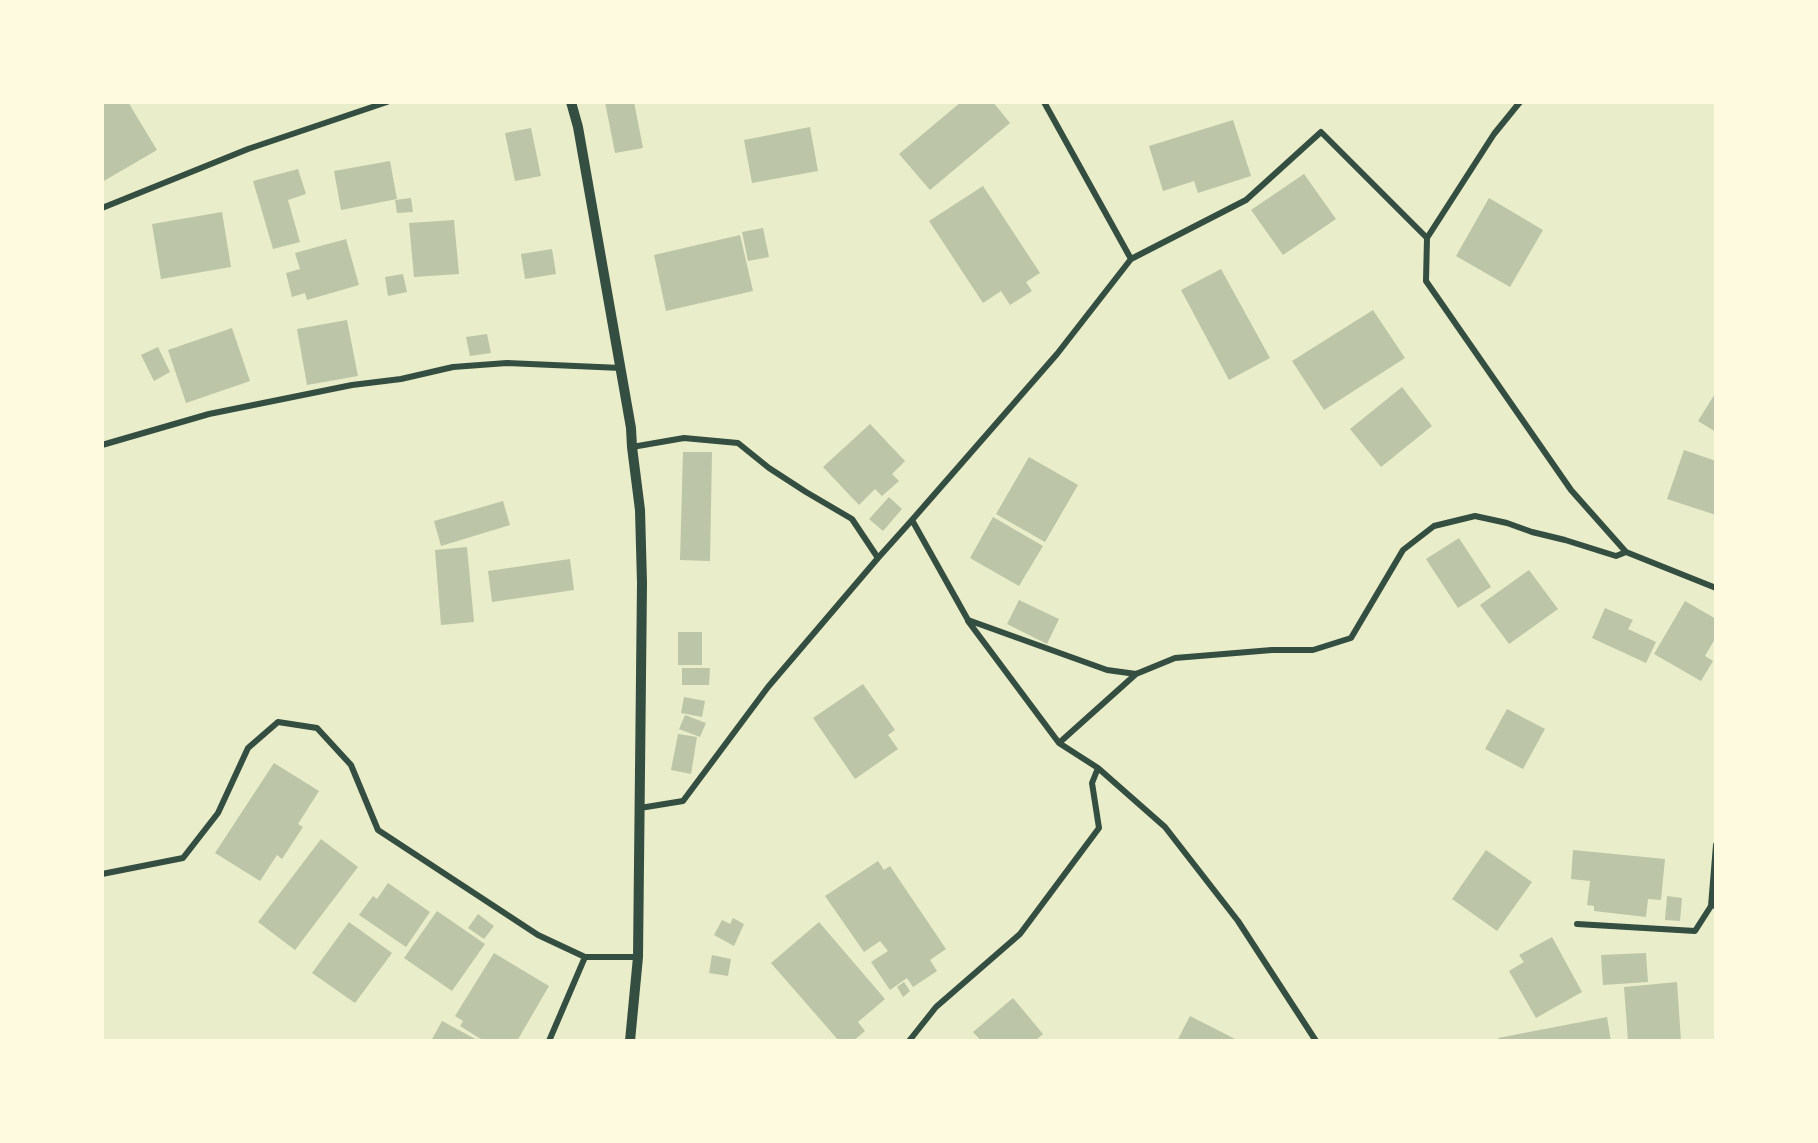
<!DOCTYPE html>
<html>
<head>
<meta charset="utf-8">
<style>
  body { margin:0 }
  #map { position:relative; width:1818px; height:1143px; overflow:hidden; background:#e9edc9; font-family:"Times New Roman",serif }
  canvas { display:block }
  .frame { position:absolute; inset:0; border:104px solid #fefae0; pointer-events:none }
</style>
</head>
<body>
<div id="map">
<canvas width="1818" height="1143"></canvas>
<div class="frame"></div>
</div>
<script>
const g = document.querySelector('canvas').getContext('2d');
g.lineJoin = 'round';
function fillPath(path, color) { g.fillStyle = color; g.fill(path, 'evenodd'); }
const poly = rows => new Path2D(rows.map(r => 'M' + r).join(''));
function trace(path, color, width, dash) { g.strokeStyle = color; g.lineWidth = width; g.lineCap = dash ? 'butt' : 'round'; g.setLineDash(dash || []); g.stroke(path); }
const building = poly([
  [128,102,157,150,102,182,102,103],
  [605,102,634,102,643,148,615,153],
  [961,102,993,102,1010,123,930,190,899,154],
  [1233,120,1251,176,1198,193,1194,181,1163,191,1149,146],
  [810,127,818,171,752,183,744,140],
  [531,128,541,176,515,181,505,133],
  [390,161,397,199,341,210,334,171],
  [298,169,306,194,288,200,300,242,273,249,253,181],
  [1304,174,1336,219,1283,255,1251,210],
  [983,186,1040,273,1026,282,1032,291,1010,305,1001,291,983,303,929,221],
  [411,198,413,212,397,213,395,200],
  [1489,198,1543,230,1510,287,1456,256],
  [222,212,231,267,161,279,152,224],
  [454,220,459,274,414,277,409,223],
  [763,228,769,257,748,261,742,232],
  [740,235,753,291,666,311,654,255],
  [346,239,359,285,307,300,305,293,292,297,286,273,300,269,295,253],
  [552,249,556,274,525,279,521,254],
  [1221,269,1270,358,1229,380,1181,290],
  [403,274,407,292,388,296,385,277],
  [1373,310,1405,358,1324,410,1292,361],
  [347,320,358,376,307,385,297,329],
  [232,328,250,381,186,403,168,350],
  [487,334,491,353,470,356,466,337],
  [158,347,170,372,154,381,141,355],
  [1402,387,1432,426,1381,467,1350,429],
  [1716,392,1716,432,1698,421],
  [870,424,905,461,892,474,899,481,882,496,875,489,859,505,823,467],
  [1684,450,1716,461,1716,515,1667,499],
  [683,452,712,452,710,561,680,560],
  [1029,457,1078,485,1045,542,996,514],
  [889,497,902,509,883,531,869,519],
  [503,501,510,525,441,546,434,521],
  [993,517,1043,546,1019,586,970,558],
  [1459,538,1491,587,1458,608,1426,559],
  [467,547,474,622,441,625,435,550],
  [570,559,574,590,492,602,488,571],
  [1529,570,1558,609,1509,644,1480,605],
  [1019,600,1059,619,1047,644,1007,624],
  [1685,601,1716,619,1716,637,1705,656,1713,661,1701,681,1654,654],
  [1605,608,1633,620,1628,629,1656,642,1646,663,1592,638],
  [678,632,702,632,702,665,678,665],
  [682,668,710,668,709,685,682,685],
  [863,684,895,730,888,735,898,749,855,779,813,718],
  [684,697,705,701,702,717,681,713],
  [1507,709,1545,729,1523,769,1485,749],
  [685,715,706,723,700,737,679,729],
  [678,734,697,737,691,774,671,770],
  [274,763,319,791,298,824,303,827,282,859,277,855,260,881,215,853],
  [321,839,358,867,295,950,258,922],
  [1486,850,1532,882,1497,931,1452,899],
  [1573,850,1665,859,1661,900,1648,899,1646,917,1594,911,1594,906,1587,905,1590,881,1571,879],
  [878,861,884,870,890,866,946,949,930,960,937,971,913,987,907,978,890,990,871,962,888,951,880,941,864,952,825,896],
  [388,883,430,912,406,947,359,915,373,896,377,899],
  [1667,896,1682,898,1680,921,1665,920],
  [437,911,485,944,452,991,404,958],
  [478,914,494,926,484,939,468,928],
  [733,918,744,924,734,946,714,935,722,920,730,924],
  [349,922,392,953,355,1003,312,973],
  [819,922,885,999,858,1022,865,1031,853,1041,839,1041,771,963],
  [1552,937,1582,992,1536,1018,1509,971,1524,962,1519,955],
  [494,953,549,986,517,1041,484,1041,460,1026,463,1021,455,1016],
  [1646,953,1648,982,1603,985,1601,955],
  [712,955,731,959,728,976,709,973],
  [904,982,910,991,903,997,897,987],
  [1677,982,1681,1041,1628,1041,1624,987],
  [1013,998,1043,1034,1035,1041,981,1041,973,1032],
  [1190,1016,1239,1041,1177,1041],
  [1607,1017,1611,1041,1499,1041,1498,1038],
  [442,1021,479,1041,431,1041]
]);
const minor = poly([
  [102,208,248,149,387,102],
  [1427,238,1426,281,1571,490,1626,552],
  [1131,259,1246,200,1321,132,1427,238,1494,134,1520,102],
  [102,445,209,414,352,385,401,379,453,367,507,363,621,368],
  [632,447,684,438,738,443,769,468,806,492,852,519,878,558,912,520,968,620,1107,670,1136,674,1175,658,1272,650,1313,650,1351,638,1403,550,1434,526,1475,516,1507,523,1532,532,1565,540,1616,556,1626,552,1716,588],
  [912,520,1057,354,1131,259,1044,102],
  [968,621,1059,743],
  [1136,674,1059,743,1098,768,1165,827,1238,921,1316,1041],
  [640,808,683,801,768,687,878,558],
  [102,874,183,858,218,813,248,748,278,722,317,728,351,765,378,830,538,935,585,957,638,957],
  [1711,906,1716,845],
  [1577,924,1695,931,1711,906,1716,905],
  [549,1041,585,957],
  [909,1041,936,1007,1020,934,1099,828,1092,783,1098,768]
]);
const tertiary = poly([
  [571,102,578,127,631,428,632,447,640,510,642,583,638,957,630,1041]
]);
fillPath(building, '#bcc5a7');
trace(minor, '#344e41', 6);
trace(tertiary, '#344e41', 10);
</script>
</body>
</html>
